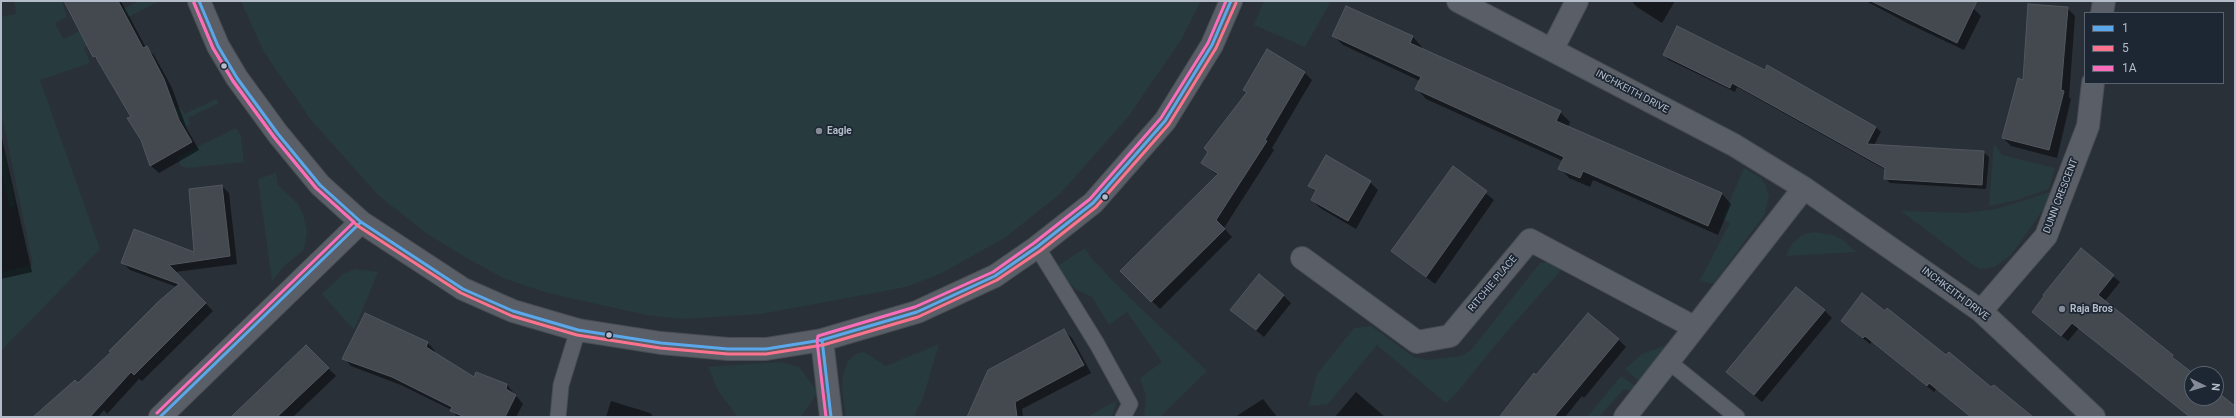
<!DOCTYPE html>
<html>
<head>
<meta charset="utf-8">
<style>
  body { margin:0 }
  #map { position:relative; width:2236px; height:418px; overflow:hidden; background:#2a3038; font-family:Roboto,sans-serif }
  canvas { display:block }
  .frame { position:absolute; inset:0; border:2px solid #b4bcc9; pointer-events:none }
  .legend { position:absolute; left:2084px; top:12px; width:140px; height:72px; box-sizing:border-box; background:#1d2633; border:1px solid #59626f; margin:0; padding:5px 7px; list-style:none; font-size:12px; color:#b4bcc9 }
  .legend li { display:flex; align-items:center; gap:8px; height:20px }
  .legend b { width:20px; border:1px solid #59626f }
  .north { position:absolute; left:2184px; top:366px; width:40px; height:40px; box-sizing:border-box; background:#1d2633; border:1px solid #59626f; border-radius:50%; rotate:95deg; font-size:11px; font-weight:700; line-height:16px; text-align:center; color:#b4bcc9 }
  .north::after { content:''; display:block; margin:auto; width:14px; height:18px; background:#848b96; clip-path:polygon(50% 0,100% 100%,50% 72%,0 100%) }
</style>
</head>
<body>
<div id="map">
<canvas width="2236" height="418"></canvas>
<div class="frame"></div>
<ul class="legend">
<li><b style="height:5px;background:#5aa8eb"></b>1</li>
<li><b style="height:5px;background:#fc738d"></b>5</li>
<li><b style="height:5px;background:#fb6dba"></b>1A</li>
</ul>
<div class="north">N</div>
</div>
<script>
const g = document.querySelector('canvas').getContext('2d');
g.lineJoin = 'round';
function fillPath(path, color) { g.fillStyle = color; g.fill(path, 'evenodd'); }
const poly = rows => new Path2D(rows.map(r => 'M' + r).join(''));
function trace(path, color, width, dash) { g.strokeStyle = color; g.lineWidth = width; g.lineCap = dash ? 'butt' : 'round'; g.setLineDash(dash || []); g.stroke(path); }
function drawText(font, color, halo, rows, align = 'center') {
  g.font = font + ' Roboto,sans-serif'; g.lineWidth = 3.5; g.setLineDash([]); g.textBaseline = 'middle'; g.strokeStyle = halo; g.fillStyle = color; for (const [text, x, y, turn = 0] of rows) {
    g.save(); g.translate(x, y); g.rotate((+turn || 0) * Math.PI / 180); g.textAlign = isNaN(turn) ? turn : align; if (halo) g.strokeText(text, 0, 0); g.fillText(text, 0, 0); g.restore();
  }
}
const green = poly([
  [14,1,62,1,67,17,55,23,63,39,80,31,87,46,84,48,90,63,40,80,100,249,1,351,1,272,33,265,1,111,1,17,16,14],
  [139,1,160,1,128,17,123,9],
  [241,1,1201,1,1181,40,1128,117,1060,194,1006,237,942,273,906,287,761,314,682,319,646,315,548,293,503,278,465,257,426,233,379,196,311,120,264,52],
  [1264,1,1331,1,1305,47,1254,25],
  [216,99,219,103,188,118,190,124,184,127,173,111,180,106,184,114],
  [236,128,241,136,244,162,188,168,181,166,177,157],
  [1994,144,2002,155,2055,168,2049,189,2017,200,1989,206],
  [5,152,15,205,10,208,1,172,1,153],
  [1744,168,1761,178,1766,186,1769,195,1765,214,1714,283,1708,283,1700,280,1730,223,1722,219],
  [276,173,278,185,298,204,303,214,307,232,304,250,284,266,272,281,258,179],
  [2057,190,2011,255,1994,267,1980,269,1970,263,1901,211,1965,213,1996,209],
  [1813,232,1833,235,1843,240,1856,252,1786,256,1792,244,1802,235],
  [1085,248,1091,258,1129,297,1207,371,1160,417,1144,417,1146,396,1140,378,1162,362,1127,312,1109,325,1092,297,1075,289,1056,267],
  [1551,261,1564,267,1503,336,1459,390,1446,403,1377,345,1328,404,1309,406,1317,374,1354,328,1371,326,1414,357,1427,360,1462,356,1471,350,1540,263],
  [355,269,378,272,354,330,322,294,343,274],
  [1677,341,1641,383,1625,369,1642,354],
  [939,344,923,398,914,417,846,417,842,388,843,376,848,361,856,354,864,352,886,366],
  [780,362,799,367,818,392,801,417,738,417,719,392,708,367],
  [1621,376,1639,389,1623,390,1599,417,1587,417],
  [1117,400,1112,417,1087,417]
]);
const shadow = poly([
  [76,1,120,1,122,3,146,48,154,55,172,88,187,129,199,150,159,173,151,166,132,117,101,64,94,57,67,5],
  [1634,1,1675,1,1662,23,1637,7,1633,3],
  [1866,1,1960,1,1973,8,1981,16,1964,50,1909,24],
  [1346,7,1413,37,1422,47,1422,49,1560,112,1570,122,1568,127,1722,194,1731,204,1718,235,1593,180,1590,187,1569,178,1560,168,1563,161,1426,99,1417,89,1420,81,1343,45,1333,35],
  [2067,8,2075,16,2069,97,2071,99,2057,158,2011,146,2003,138,2023,81],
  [1664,55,1876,127,1881,132,1874,145,1983,152,1989,157,1986,189,1890,183,1885,178,1886,170,1737,87,1735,92,1669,60],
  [1305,73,1312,80,1272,148,1274,150,1224,228,1232,237,1160,309,1122,271,1218,176,1202,163],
  [1,134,32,272,1,279],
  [1453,167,1494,200,1435,284,1392,251],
  [1370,182,1378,190,1356,229,1320,208,1312,200,1316,192,1309,186],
  [222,186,229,193,237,264,175,272,213,311,142,381,139,379,107,414,104,410,98,417,33,417,78,384,177,287,130,270,123,263,195,253],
  [2081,249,2120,282,2104,302,2194,374,2192,374,2192,398,2216,398,2216,392,2235,407,2235,417,2191,417,2079,328,2068,341,2040,318],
  [1283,295,1291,303,1264,337,1232,310],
  [1824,310,1832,318,1762,402,1727,372],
  [1849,327,2018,417,1971,417,1936,389,1934,392,1872,342,1870,344],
  [1064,331,1072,338,1091,373,1022,409,1023,417,968,417],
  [1618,339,1626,347,1584,398,1582,396,1565,417,1498,417,1534,375,1537,377],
  [428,343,435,351,434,354,474,378,477,373,507,385,523,404,516,417,457,417,452,410,401,385,351,366,344,358],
  [306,347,336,376,293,417,232,417],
  [1356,392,1385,417,1335,417],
  [1263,399,1277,417,1235,417],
  [611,401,650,413,654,417,606,417]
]);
const building = poly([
  [64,1,118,1,143,48,147,46,164,79,179,120,192,142,150,166,141,140,127,118,131,117,95,56,93,57,64,1],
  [1871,1,1977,1,1957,43,1871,1],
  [2028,4,2068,7,2061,90,2064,91,2049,150,2002,138,2018,78,2023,80,2028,4],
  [1346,6,1413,36,1410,43,1561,111,1556,121,1722,193,1708,226,1583,171,1580,178,1558,169,1564,157,1415,89,1421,77,1332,36,1346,6],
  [1677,26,1765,70,1767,65,1876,127,1867,144,1984,151,1982,185,1884,179,1885,168,1779,109,1732,83,1730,88,1663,55,1677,26],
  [1267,49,1305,72,1265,140,1267,141,1216,220,1225,229,1151,302,1120,271,1218,174,1201,163,1208,152,1204,148,1247,92,1243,90,1267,49],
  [1326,155,1371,181,1348,221,1311,200,1316,190,1308,186,1326,155],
  [1453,166,1487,191,1426,277,1391,251,1453,166],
  [222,185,230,256,169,265,206,303,134,375,131,372,90,417,33,417,75,380,78,383,111,352,109,351,158,302,179,284,121,263,134,229,194,252,189,189,222,185],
  [2081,248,2114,275,2098,295,2173,355,2172,357,2194,374,2192,374,2192,398,2216,398,2216,391,2235,406,2235,417,2190,417,2072,323,2061,336,2032,312,2044,296,2043,295,2081,248],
  [1259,274,1284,295,1256,330,1230,310,1259,274],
  [1796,287,1825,310,1754,395,1726,372,1796,287],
  [1862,293,1885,311,1887,308,1946,355,1949,352,1991,387,1994,385,2033,417,1971,417,1929,383,1927,386,1865,336,1863,338,1841,321,1862,293],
  [365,313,428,342,426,347,474,377,476,372,507,384,506,389,516,395,505,417,465,417,450,411,452,407,392,377,342,359,365,313],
  [1588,313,1619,339,1554,417,1499,417,1534,373,1536,375,1588,313],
  [1064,329,1084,365,1015,402,1017,417,967,417,988,370,1064,329],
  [306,345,329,368,277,417,231,417,306,345]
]);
const service = poly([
  [1037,247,1097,344,1130,404,1123,417],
  [1668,361,1737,417],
  [558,417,561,385,578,330]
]);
const minor = poly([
  [199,1,218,46,237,78,278,134,320,185,361,222,463,289,513,311,578,330,661,343,728,349,766,349,822,340,917,312,995,276,1037,247,1093,203,1165,121,1212,45,1231,1],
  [1458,1,1734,145,1804,188,1981,311,2094,417],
  [2102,13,2104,1],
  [1552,50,1577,1],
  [1302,258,1417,342,1450,336,1530,240,1694,327],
  [1981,311,2046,236,2088,126,2093,83],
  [822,340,831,417],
  [160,417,361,222],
  [1625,417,1804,188]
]);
const bus1 = poly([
  [199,1,218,46,237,78,278,134,320,185,361,222,463,289,513,311,578,330,661,343,728,349,766,349,822,340,917,312,995,276,1037,247,1093,203,1165,121,1212,45,1231,1],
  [822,340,831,417],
  [160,417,361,222]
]);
const bus2 = poly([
  [194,3,213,48,233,81,274,137,316,188,358,226,461,293,512,316,577,335,660,348,728,354,766,354,823,345,918,317,997,280,1040,251,1096,207,1169,124,1216,48,1236,3]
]);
const bus3 = poly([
  [157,413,354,222,316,188,274,137,233,81,213,48,194,3],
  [826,417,817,341,818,336,915,307,993,272,1034,243,1090,199,1161,118,1208,43,1226,1]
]);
const markers = [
  [224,66,3.5,"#b4bcc9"],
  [819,131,4,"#848b96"],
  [1105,197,3.5,"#b4bcc9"],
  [2062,309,4,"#848b96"],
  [609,335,3.5,"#b4bcc9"]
];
const streetNames = [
  ["INCHKEITH DRIVE",1632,92,28],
  ["DUNN CRESCENT",2061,196,-69],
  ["RITCHIE PLACE",1493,284,-50],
  ["INCHKEITH DRIVE",1955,294,37]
];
const poiNames = [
  ["Eagle",827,131],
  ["Raja Bros",2070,309]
];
fillPath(green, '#273a3e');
fillPath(shadow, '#0007');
fillPath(building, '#444950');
trace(building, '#52575f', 1);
trace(service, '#484c53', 17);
trace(minor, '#484c53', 24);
trace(service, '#5a5e66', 15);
trace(minor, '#5a5e66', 22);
trace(bus1, '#5aa8eb', 3);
trace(bus2, '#fc738d', 3);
trace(bus3, '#fb6dba', 3);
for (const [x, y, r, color] of markers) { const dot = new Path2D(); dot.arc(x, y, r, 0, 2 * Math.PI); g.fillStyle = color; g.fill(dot); trace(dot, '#1d2633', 1.5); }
drawText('10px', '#b4bcc9', '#1d2633', streetNames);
drawText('bold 10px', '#b4bcc9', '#1d2633', poiNames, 'left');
</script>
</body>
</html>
